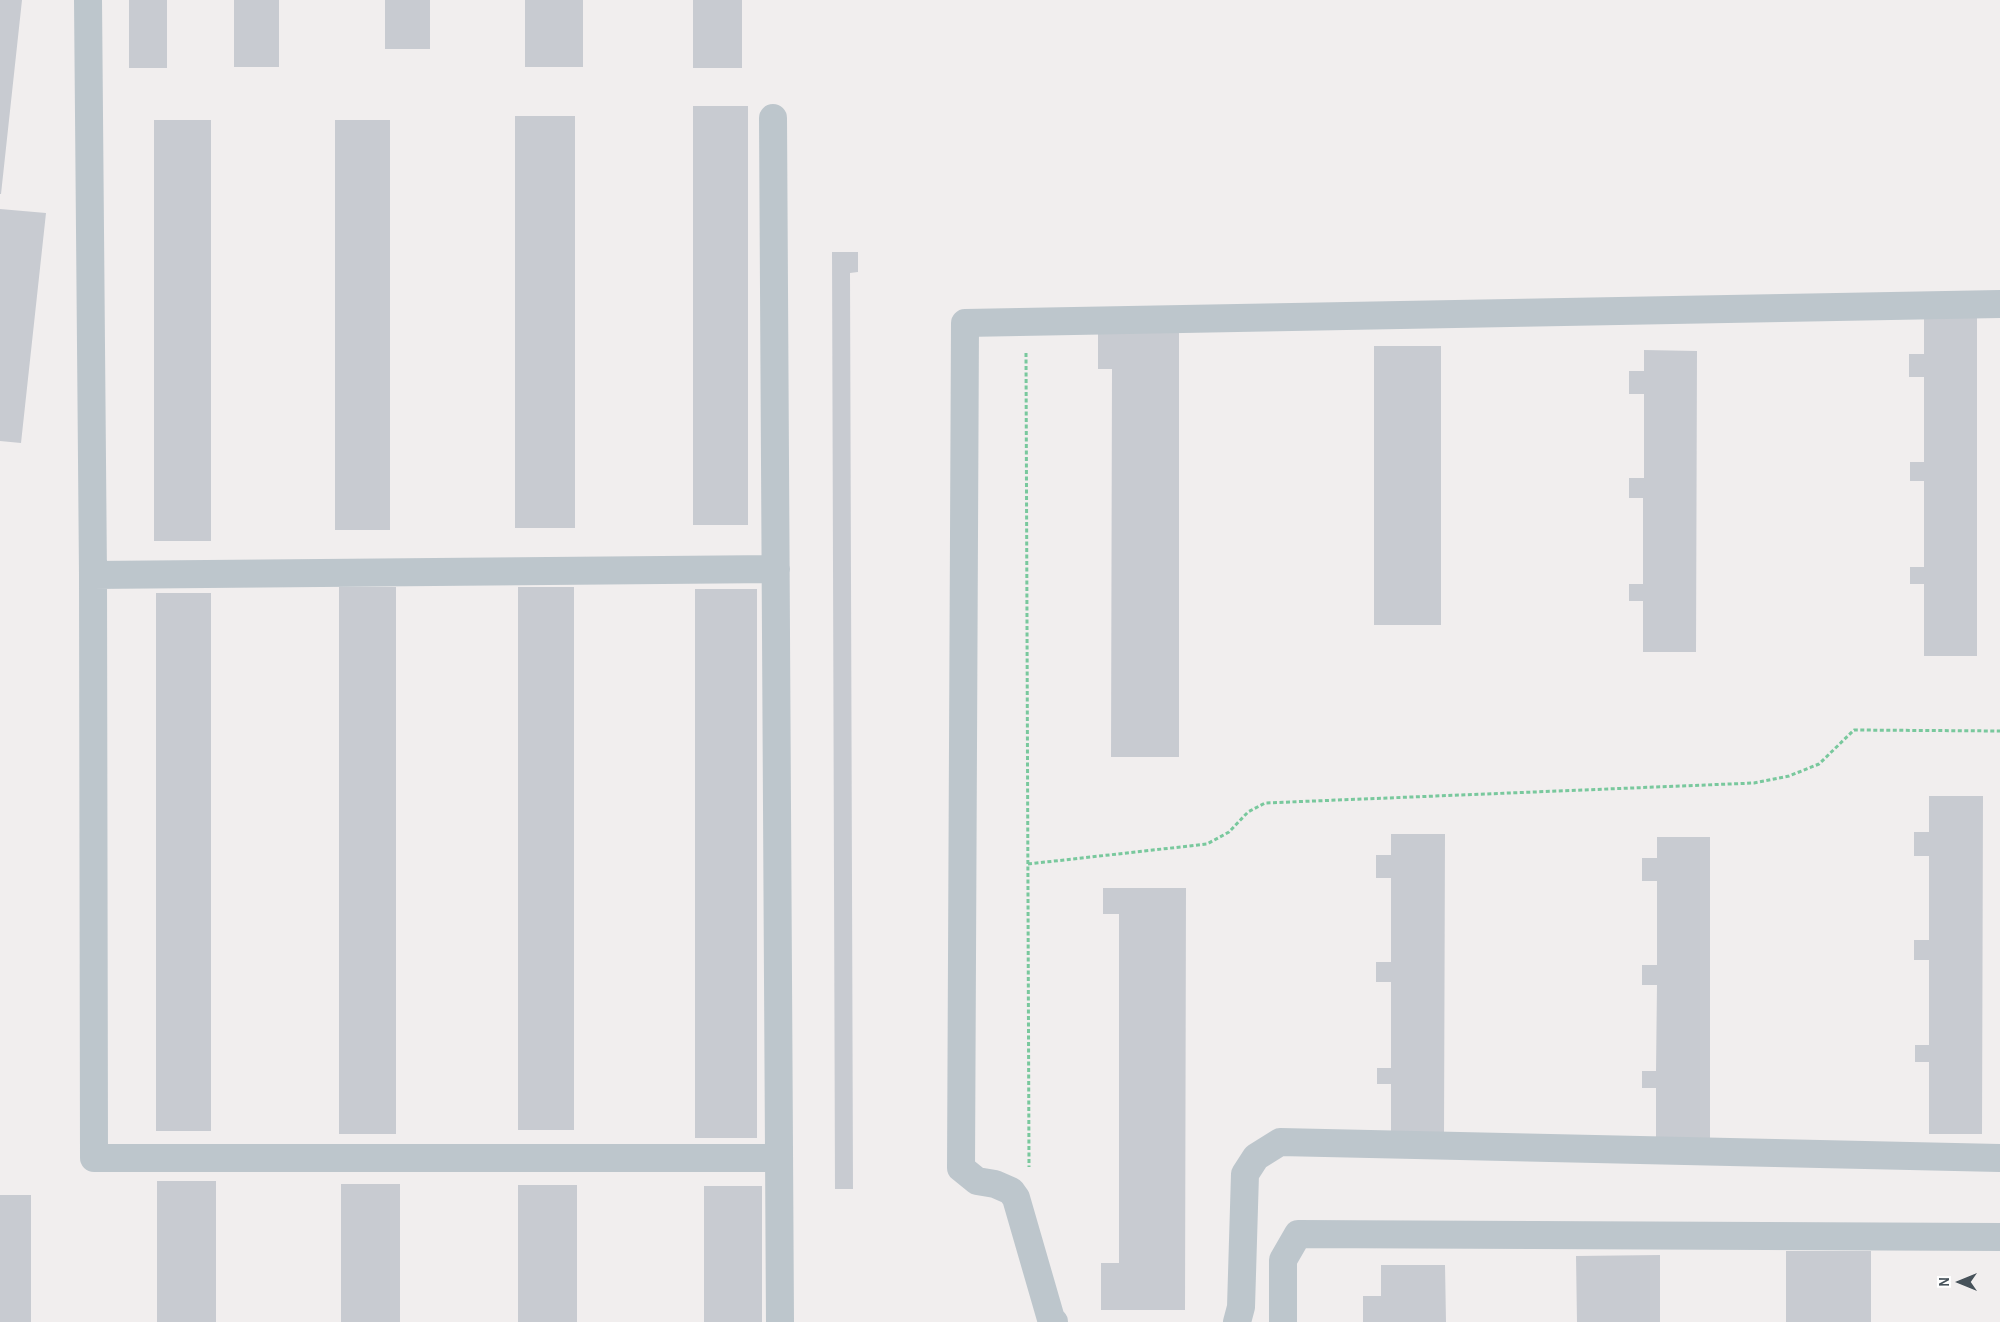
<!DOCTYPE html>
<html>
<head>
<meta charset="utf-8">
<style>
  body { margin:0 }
  #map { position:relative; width:2000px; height:1322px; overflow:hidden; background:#f1eeee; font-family:"Alegreya Sans",sans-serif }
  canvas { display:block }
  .north { position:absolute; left:1935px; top:1257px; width:50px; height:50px; -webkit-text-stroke:4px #fff; paint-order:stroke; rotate:270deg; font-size:14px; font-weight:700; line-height:20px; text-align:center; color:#47525a }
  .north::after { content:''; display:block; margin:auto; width:18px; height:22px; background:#47525a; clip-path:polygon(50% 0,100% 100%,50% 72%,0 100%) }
</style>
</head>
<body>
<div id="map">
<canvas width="2000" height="1322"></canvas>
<div class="north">N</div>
</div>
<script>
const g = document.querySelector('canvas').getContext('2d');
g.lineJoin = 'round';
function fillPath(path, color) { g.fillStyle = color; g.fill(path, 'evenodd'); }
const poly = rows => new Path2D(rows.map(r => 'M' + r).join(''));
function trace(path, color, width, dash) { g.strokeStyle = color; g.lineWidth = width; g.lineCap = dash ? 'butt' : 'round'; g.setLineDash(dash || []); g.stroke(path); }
const building = poly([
  [0,0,22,0,1,194,0,194],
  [129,0,167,0,167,68,129,68],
  [234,0,279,0,279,67,234,67],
  [385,0,430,0,430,49,385,49],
  [525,0,583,0,583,67,525,67],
  [693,0,742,0,742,68,693,68],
  [693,106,748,106,748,525,693,525],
  [515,116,575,116,575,528,515,528],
  [154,120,211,120,211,541,154,541],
  [335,120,390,120,390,530,335,530],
  [0,209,46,213,21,443,0,441],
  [832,252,858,252,858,272,850,273,853,1189,835,1189],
  [1924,318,1977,318,1977,656,1924,656,1924,584,1910,584,1910,567,1924,567,1924,481,1910,481,1910,462,1924,462,1924,377,1909,377,1909,354,1924,354],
  [1098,329,1179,329,1179,757,1111,757,1112,369,1098,369],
  [1374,346,1441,346,1441,625,1374,625],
  [1644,350,1697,351,1696,652,1643,652,1643,601,1629,601,1629,584,1643,584,1643,498,1629,498,1629,478,1644,478,1644,394,1629,394,1629,371,1644,371],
  [339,587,396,587,396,1134,339,1134],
  [518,587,574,587,574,1130,518,1130],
  [695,589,757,589,757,1138,695,1138],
  [156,593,211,593,211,1131,156,1131],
  [1929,796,1983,796,1982,1134,1929,1134,1929,1062,1915,1062,1915,1045,1929,1045,1929,960,1914,960,1914,940,1929,940,1929,856,1914,856,1914,832,1929,832],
  [1391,834,1445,834,1444,1136,1391,1136,1391,1084,1377,1084,1377,1068,1391,1068,1391,982,1376,982,1376,962,1391,962,1391,878,1376,878,1376,855,1391,855],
  [1657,837,1710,837,1710,1139,1656,1139,1656,1088,1642,1088,1642,1071,1656,1071,1657,985,1642,985,1642,965,1657,965,1657,881,1642,881,1642,858,1657,858],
  [1103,888,1186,888,1185,1310,1101,1310,1101,1263,1119,1263,1119,914,1103,914],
  [157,1181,216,1181,216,1322,157,1322],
  [341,1184,400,1184,400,1322,341,1322],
  [518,1185,577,1185,577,1322,518,1322],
  [704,1186,762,1186,762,1322,704,1322],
  [0,1195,31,1195,31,1322,0,1322],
  [1786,1251,1871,1251,1871,1322,1786,1322],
  [1660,1255,1660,1322,1577,1322,1576,1256],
  [1381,1265,1445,1265,1446,1322,1363,1322,1363,1296,1381,1296]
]);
const path = poly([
  [1026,353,1029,1167],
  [1028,864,1207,844,1229,832,1248,812,1265,803,1754,783,1789,776,1819,764,1854,730,2000,731]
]);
const minor = poly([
  [88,0,93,575,94,1158,779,1158],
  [773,118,780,1322],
  [93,575,776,569],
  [1054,1322,1051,1319,1016,1198,1011,1191,995,1184,977,1181,961,1168,965,323,2000,304],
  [1237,1322,1241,1307,1245,1174,1256,1157,1280,1142,2000,1158],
  [1283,1322,1283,1260,1298,1234,2000,1237]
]);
fillPath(building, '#c8cbd1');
trace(path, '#79c89d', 3, [4, 2.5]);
trace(minor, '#bdc6cc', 28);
</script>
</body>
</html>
